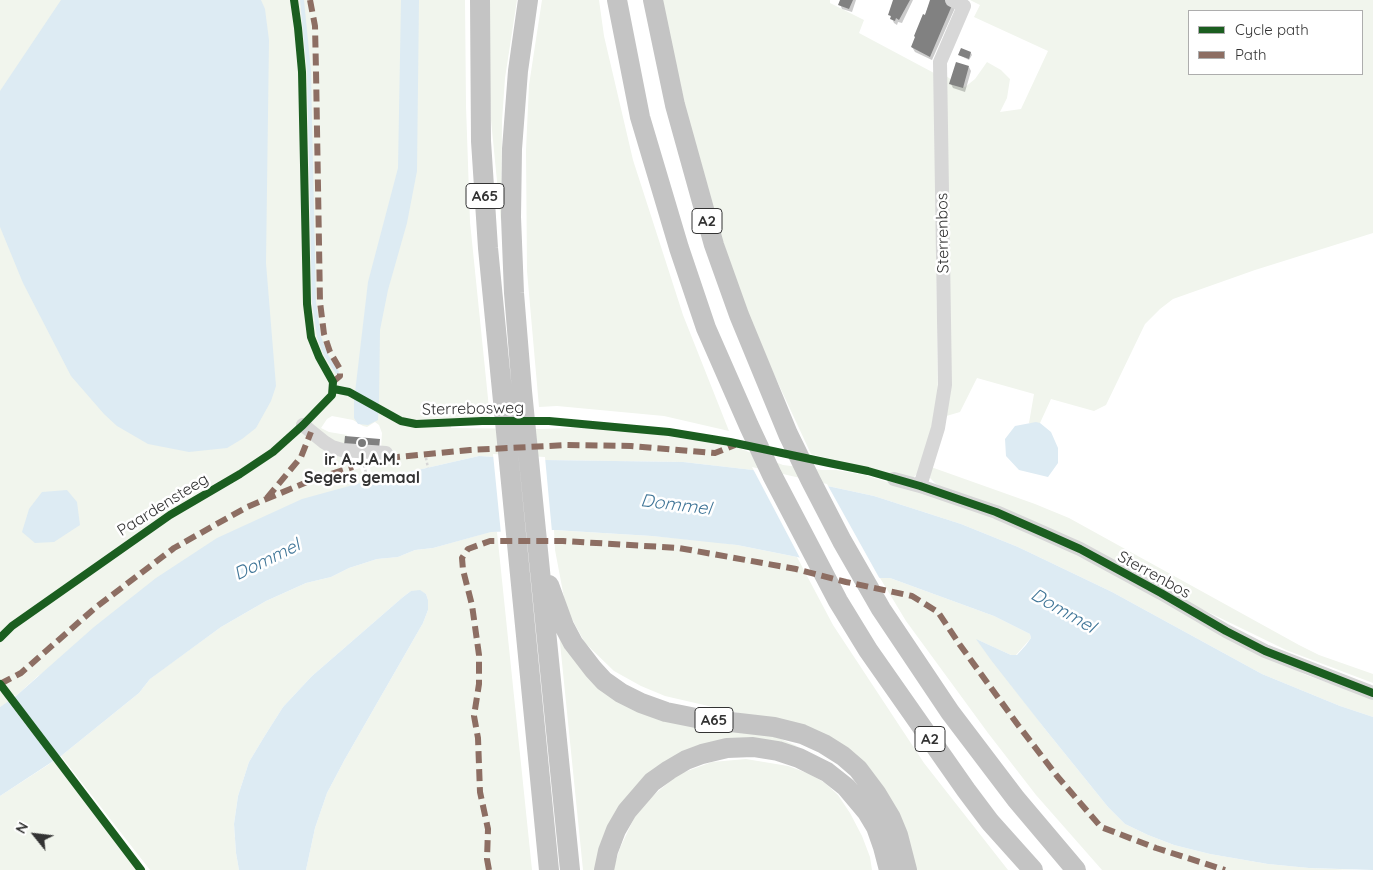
<!DOCTYPE html>
<html>
<head>
<meta charset="utf-8">
<style>
  body { margin:0 }
  #map { position:relative; width:1373px; height:870px; overflow:hidden; background:#fff; font-family:Quicksand,sans-serif }
  canvas { display:block }
  .legend { position:absolute; left:1188px; top:10px; width:175px; height:65px; box-sizing:border-box; background:#fff; border:1px solid #adadad; margin:0; padding:6px 9px; list-style:none; font-size:15px; color:#333 }
  .legend li { display:flex; align-items:center; gap:10px; height:25px }
  .legend b { width:25px; border:1px solid #adadad }
  .north { position:absolute; left:10px; top:810px; width:50px; height:50px; -webkit-text-stroke:4px #fff; paint-order:stroke; rotate:299deg; font-size:14px; font-weight:700; line-height:20px; text-align:center; color:#333 }
  .north::after { content:''; display:block; margin:auto; width:18px; height:22px; background:#333; clip-path:polygon(50% 0,100% 100%,50% 72%,0 100%) }
</style>
</head>
<body>
<div id="map">
<canvas width="1373" height="870"></canvas>
<ul class="legend">
<li><b style="height:6px;background:#1b5e20"></b>Cycle path</li>
<li><b style="height:6px;background:#8d6e63"></b>Path</li>
</ul>
<div class="north">N</div>
</div>
<script>
const g = document.querySelector('canvas').getContext('2d');
g.lineJoin = 'round';
function fillPath(path, color) { g.fillStyle = color; g.fill(path, 'evenodd'); }
const poly = rows => new Path2D(rows.map(r => 'M' + r).join(''));
function trace(path, color, width, dash) { g.strokeStyle = color; g.lineWidth = width; g.lineCap = dash ? 'butt' : 'round'; g.setLineDash(dash || []); g.stroke(path); }
function drawText(font, color, halo, rows, align = 'center') {
  g.font = font + ' Quicksand,sans-serif'; g.lineWidth = 5; g.setLineDash([]); g.textBaseline = 'middle'; g.strokeStyle = halo; g.fillStyle = color; for (const [text, x, y, turn = 0] of rows) {
    g.save(); g.translate(x, y); g.rotate((+turn || 0) * Math.PI / 180); g.textAlign = isNaN(turn) ? turn : align; if (halo) g.strokeText(text, 0, 0); g.fillText(text, 0, 0); g.restore();
  }
}
const green = poly([
  [0,0,465,0,466,106,470,222,490,418,451,419,451,428,542,429,590,427,641,432,736,447,783,465,822,470,836,470,865,475,916,491,992,517,1041,537,1159,597,1263,654,1306,675,1369,697,1373,699,1373,717,1340,706,1262,674,1112,592,1018,547,961,524,874,496,753,470,683,462,544,460,479,456,374,480,38,676,16,696,14,695,7,700,8,702,0,707],
  [332,416,353,420,363,426,367,427,375,422,379,425,382,433,381,449,390,457,391,462,370,467,371,476,364,477,360,468,350,471,343,446,346,444,347,435,329,432,321,428,327,419],
  [490,0,517,0,505,78,502,121,501,222,491,120,489,77],
  [542,0,599,0,604,36,633,160,683,315,729,431,664,416,557,406,539,407,527,271,526,150,529,85],
  [661,0,830,0,830,3,864,20,859,33,934,73,938,400,922,468,914,477,903,478,811,454,771,368,738,290,707,200],
  [970,0,1373,0,1373,233,1255,270,1173,299,1160,309,1145,324,1106,405,1094,411,1051,399,1040,423,1029,423,1034,394,977,378,960,412,943,417,945,75,957,84,965,87,975,79,987,62,1001,70,1010,79,1007,98,1000,112,1021,109,1048,51,974,17,980,5],
  [1189,11,1362,11,1362,74,1189,74],
  [931,467,1035,504,1069,518,1299,645,1319,655,1373,674,1373,683,1286,650,1173,595,936,484,930,478],
  [554,530,652,536,707,541,737,545,797,557,833,625,924,763,1008,870,912,870,867,772,743,714,665,696,641,686,614,671,585,643,566,608,555,550],
  [490,532,497,532,532,870,306,870,315,828,327,793,345,759,423,623,428,610,428,600,426,594,420,591,411,591,403,597,312,676,283,707,264,737,249,762,238,796,234,824,236,853,239,870,150,870,61,756,139,693,150,679,159,672,221,627,266,601,306,583,331,577,349,568,377,559,398,557,415,550,433,548],
  [880,578,890,578,994,616,1030,634,1031,638,1016,655,1011,655,978,640,1045,729,1108,807,1125,824,1148,835,1174,845,1210,854,1268,864,1309,868,1359,870,1102,870,1036,795,988,733,906,621],
  [559,633,599,684,781,739,799,747,784,744,667,765,597,870,583,870],
  [746,759,788,766,810,774,825,783,838,795,850,813,862,836,870,857,872,870,613,870,620,848,635,816,649,799,662,788,679,774,712,762],
  [54,761,138,870,0,870,0,796]
]);
const water = poly([
  [61,0,261,0,265,9,269,40,266,263,276,386,271,401,256,428,242,439,227,448,189,452,148,444,117,426,104,414,71,376,23,283,0,227,0,91],
  [401,0,419,0,417,171,407,223,388,290,380,330,379,401,378,420,368,425,358,424,354,418,354,401,368,282,398,168],
  [1036,422,1040,423,1051,432,1058,448,1058,463,1048,477,1019,470,1006,456,1005,439,1015,426],
  [479,456,544,460,683,462,753,470,874,496,961,524,1018,547,1112,592,1262,674,1340,706,1373,717,1373,870,1309,868,1268,864,1210,854,1174,845,1148,835,1125,824,1108,807,1045,729,991,660,976,639,1011,655,1017,655,1026,645,1031,638,1030,634,994,616,890,578,880,578,836,565,797,557,737,545,652,536,554,530,491,532,433,548,415,550,398,557,377,559,349,568,331,577,306,583,266,601,221,627,150,679,139,693,61,756,0,796,0,707,16,696,94,627,156,578,217,538,302,499,364,482,363,477,372,474,374,480],
  [67,490,77,502,80,525,54,542,35,543,22,532,29,509,42,492],
  [420,590,426,594,428,600,428,610,423,623,345,759,327,793,315,828,306,870,239,870,236,853,234,824,238,796,249,762,264,737,283,707,312,676,403,597,411,591]
]);
const pier = poly([
  [493,454,545,457,552,532,501,534],
  [752,467,827,484,881,581,835,567,801,560],
  [13,695,61,759,55,763,7,700]
]);
const shadow = poly([
  [841,0,856,0,852,12,842,9,840,4],
  [895,0,913,0,902,23,898,22,897,25,894,23,890,15],
  [931,0,945,0,955,8,932,60,915,52,912,47],
  [971,53,972,55,969,60,959,55],
  [969,67,971,71,965,92,953,88,951,84]
]);
const stream = poly([
  [302,0,309,71,314,302,319,337,326,355,337,372]
]);
const building = poly([
  [840,0,853,0,849,9,838,5],
  [893,0,910,0,899,20,896,18,895,21,890,19,891,16,888,15],
  [930,0,948,0,953,3,930,57,911,47,915,37,914,36,923,14,925,15],
  [961,48,971,52,969,59,958,55],
  [956,62,969,66,963,88,949,84],
  [345,436,380,439,379,449,344,446]
]);
const path = poly([
  [425,453,428,468],
  [364,465,368,481]
]);
const minor = poly([
  [303,425,324,442,332,447,342,450,386,453],
  [894,479,920,486,996,512,1044,533,1080,549,1161,593,1226,631,1265,651,1373,693],
  [920,486,938,428,945,385,940,62,964,6,952,0]
]);
const highway = poly([
  [480,0,481,141,488,248,549,870],
  [528,0,518,71,512,149,511,217,514,293,522,391,570,870],
  [617,0,640,117,679,248,706,328,749,426,772,475,838,601,868,650,966,790,990,822,1033,870],
  [653,0,675,105,714,245,739,315,788,434,811,481,842,541,881,609,950,712,1016,799,1076,870],
  [549,585,564,626,573,643,593,669,604,681,621,693,641,703,666,712,696,718,774,727,802,734,824,744,843,756,858,769,876,793,891,818,898,835,907,870],
  [604,870,608,851,616,830,627,811,652,782,669,770,686,760,702,754,727,748,753,747,778,751,799,758,827,772,846,787,867,812,876,827,883,847,889,870]
]);
const quiet = poly([
  [310,0,315,26,316,71,320,302,324,334,330,352,340,369,340,376,333,382],
  [388,458,470,450,567,445,631,446,715,453,735,445],
  [267,498,301,457,311,432],
  [0,684,21,673,95,608,174,548,247,507,312,480,353,467],
  [489,870,487,859,488,829,480,792,478,738,474,716,479,684,479,655,472,605,463,570,462,558,468,549,490,541,563,541,679,548,796,569,846,582,912,596,938,612,960,645,1018,725,1057,776,1101,827,1156,848,1225,870]
]);
const cycleway = poly([
  [334,389,349,392,401,421,416,424,482,421,549,421,669,432,730,442,829,463,868,471,920,486,996,512,1044,533,1080,549,1161,593,1226,631,1265,651,1373,693],
  [0,638,12,626,170,515,240,474,273,452,303,425,332,395,333,382,319,357,311,337,307,304,302,72,298,28,294,0],
  [0,684,141,870]
]);
const markers = [
  [362,443,5,"#7a7a7a"]
];
const shields = [
  [485,196,38],
  [707,221,30],
  [714,720,38],
  [930,739,30]
];
const shieldNames = [
  ["A65",485,196],
  ["A2",707,221],
  ["A65",714,720],
  ["A2",930,739]
];
const streetNames = [
  ["Sterrenbos",943,233,-91],
  ["Sterrebosweg",473,409,-1],
  ["Paardensteeg",163,505,-32],
  ["Sterrenbos",1154,575,29]
];
const poiNames = [
  ["ir. A.J.A.M.",362,460],
  ["Segers gemaal",362,478]
];
const waterNames = [
  ["Dommel",676,505,7],
  ["Dommel",267,560,-26],
  ["Dommel",1063,611,30]
];
fillPath(green, '#f1f5ed');
fillPath(water, '#ddebf3');
fillPath(pier, '#fff');
fillPath(shadow, '#0003');
trace(stream, '#ddebf3', 4);
fillPath(building, '#818181');
trace(path, '#d6d6d6', 2.5, [2.5, 2.5]);
trace(minor, '#d7d7d7', 14);
trace(highway, '#c4c4c4', 20);
trace(quiet, '#8d6e63', 6, [12, 6]);
trace(cycleway, '#1b5e20', 8);
for (const [x, y, r, color] of markers) { const dot = new Path2D(); dot.arc(x, y, r, 0, 2 * Math.PI); g.fillStyle = color; g.fill(dot); trace(dot, '#fff', 2); }
for (const [x, y, w] of shields) { const box = new Path2D(); box.roundRect(x - w / 2, y - 12.5, w, 25, 4); g.fillStyle = '#fff'; g.fill(box); trace(box, '#333', 1); }
drawText('bold 15px', '#333', null, shieldNames);
drawText('16px', '#333', '#fff', streetNames);
drawText('bold 16px', '#333', '#fff', poiNames);
drawText('italic 18px', '#3f7597', '#fff', waterNames);
</script>
</body>
</html>
